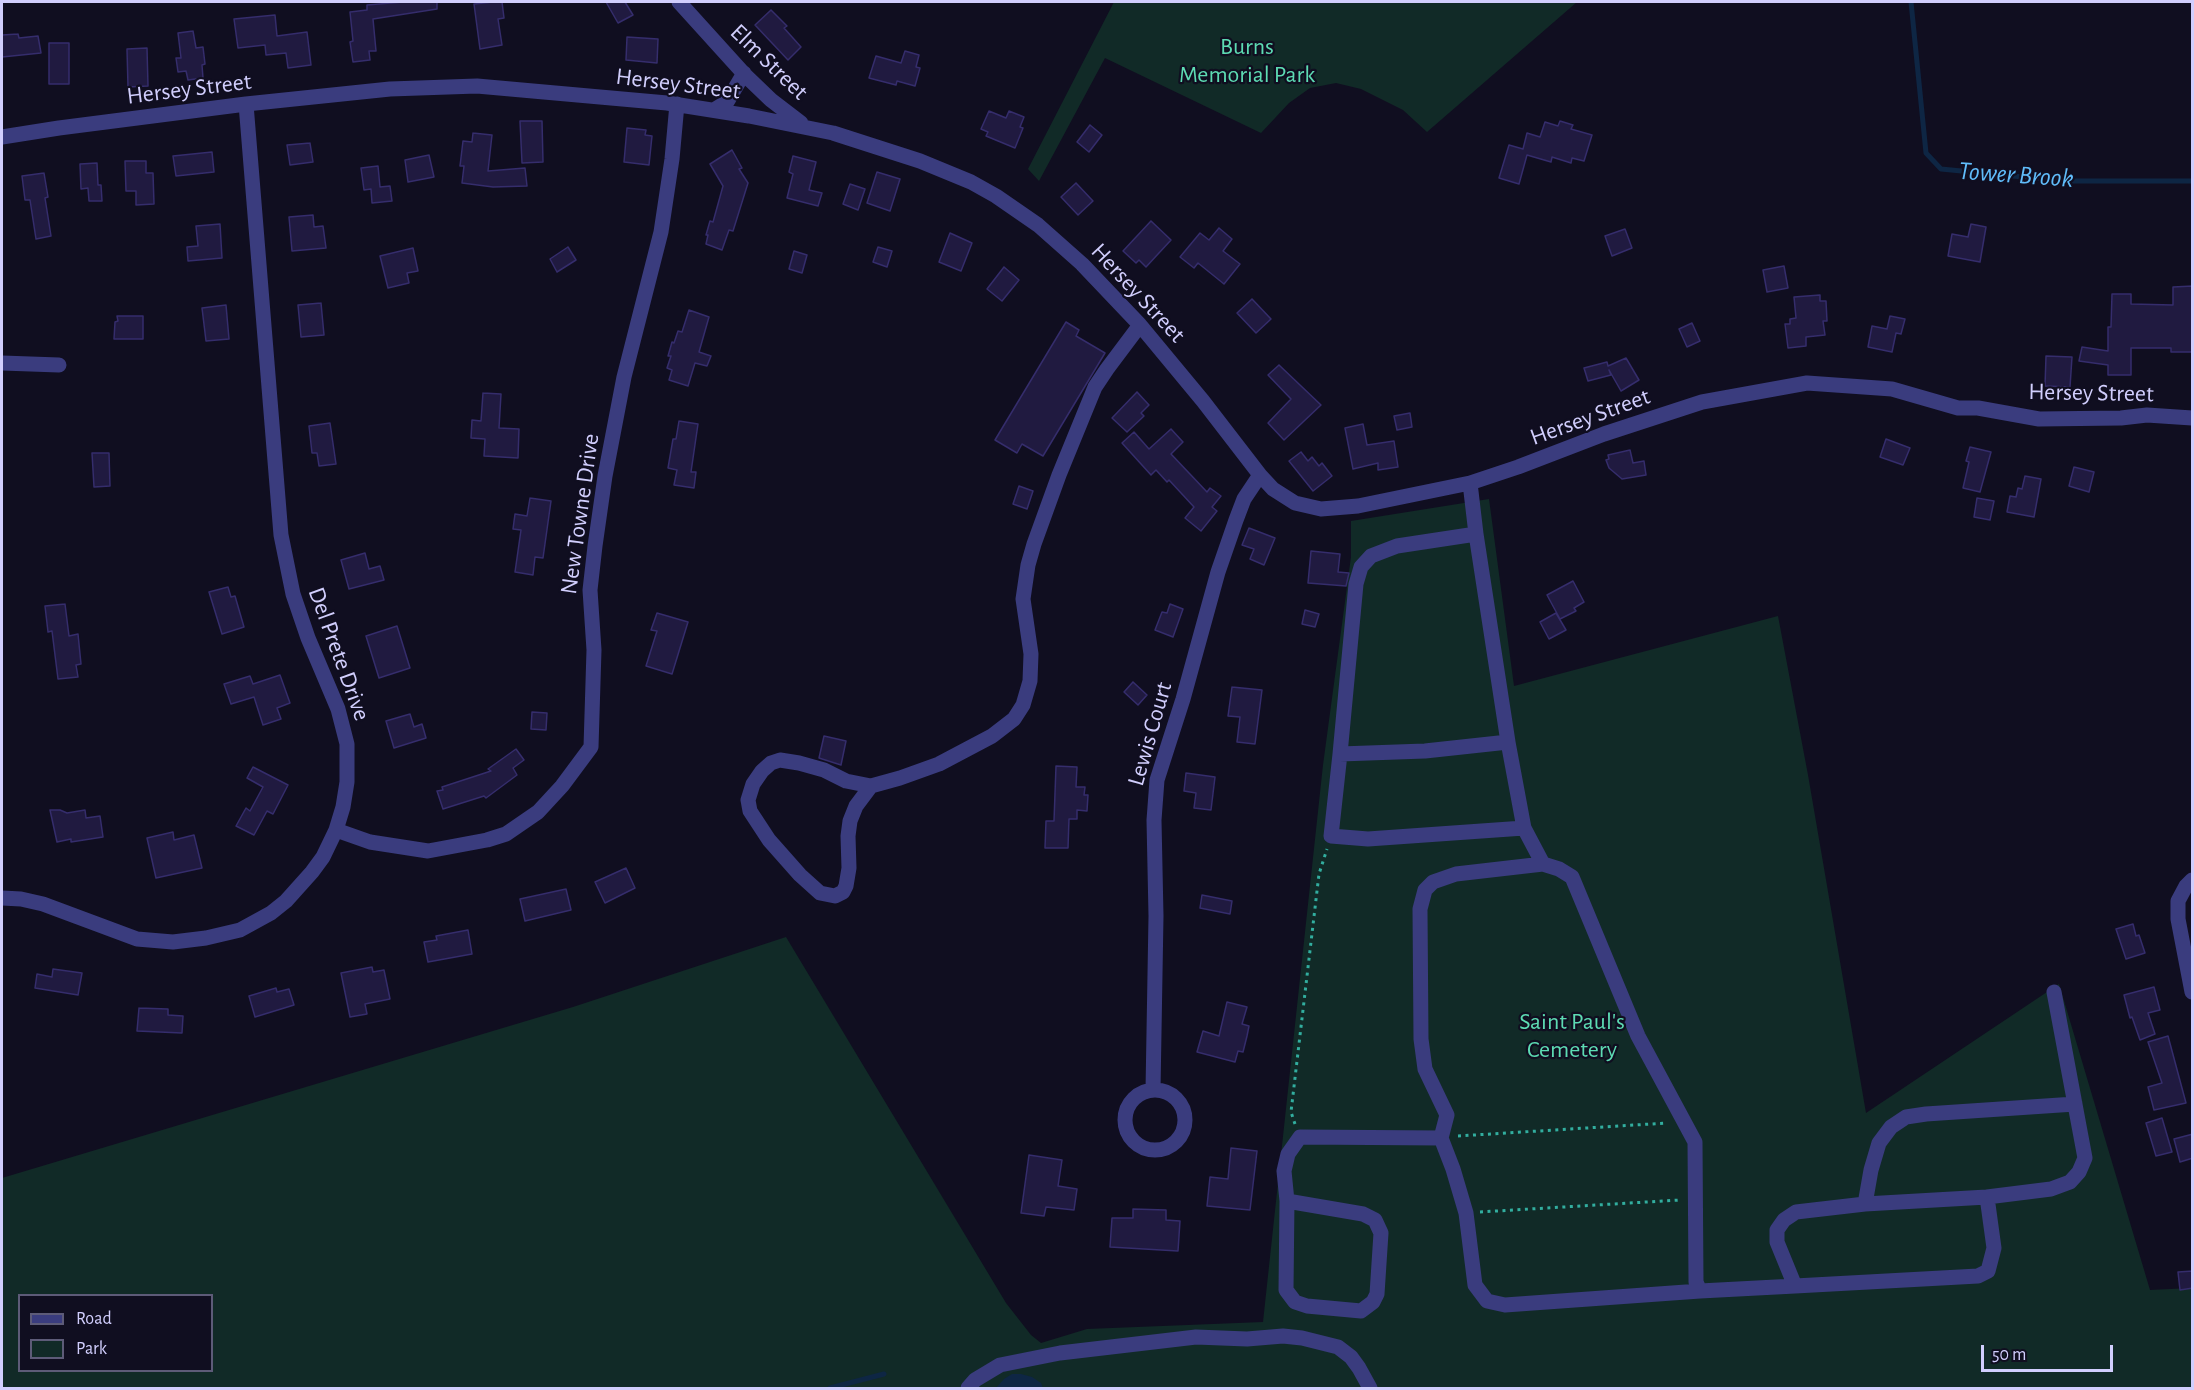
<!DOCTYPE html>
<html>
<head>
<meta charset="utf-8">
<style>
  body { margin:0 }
  #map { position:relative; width:2194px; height:1390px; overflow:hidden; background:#100e20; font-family:"Alegreya Sans",sans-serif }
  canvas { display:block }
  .frame { position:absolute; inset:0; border:3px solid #d1cefd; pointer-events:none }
  .legend { position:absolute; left:18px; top:1294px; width:195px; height:78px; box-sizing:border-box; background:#100e20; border:2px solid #5d5b78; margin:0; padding:8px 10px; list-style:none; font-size:18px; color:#d1cefd }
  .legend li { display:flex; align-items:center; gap:12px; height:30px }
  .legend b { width:30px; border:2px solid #5d5b78 }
  .scale { position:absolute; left:1981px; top:1345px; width:132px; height:27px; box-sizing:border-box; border:3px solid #d1cefd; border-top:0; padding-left:8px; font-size:18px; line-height:21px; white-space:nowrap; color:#d1cefd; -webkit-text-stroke:4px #100e20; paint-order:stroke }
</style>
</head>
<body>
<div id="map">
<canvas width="2194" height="1390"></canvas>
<div class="frame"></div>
<ul class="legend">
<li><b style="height:8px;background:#3a3c7e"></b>Road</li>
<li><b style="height:16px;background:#112a27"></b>Park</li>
</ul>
<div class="scale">50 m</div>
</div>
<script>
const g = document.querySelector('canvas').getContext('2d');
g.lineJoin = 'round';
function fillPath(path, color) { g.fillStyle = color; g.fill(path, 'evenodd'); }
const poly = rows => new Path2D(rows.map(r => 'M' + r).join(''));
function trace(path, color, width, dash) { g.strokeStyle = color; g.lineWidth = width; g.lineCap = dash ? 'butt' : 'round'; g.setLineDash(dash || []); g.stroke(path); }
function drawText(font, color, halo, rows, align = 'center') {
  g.font = font + ' "Alegreya Sans",sans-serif'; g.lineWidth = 4.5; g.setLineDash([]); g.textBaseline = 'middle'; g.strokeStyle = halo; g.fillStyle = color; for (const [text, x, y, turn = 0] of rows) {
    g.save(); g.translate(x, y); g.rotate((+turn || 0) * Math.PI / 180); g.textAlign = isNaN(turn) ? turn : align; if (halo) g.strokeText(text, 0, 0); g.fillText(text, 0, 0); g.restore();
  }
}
const green = poly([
  [1114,2,1577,2,1427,132,1403,110,1361,89,1336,83,1310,88,1289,103,1261,133,1105,58,1039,181,1028,169],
  [1489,499,1514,686,1778,616,1808,775,1866,1113,2059,984,2150,1290,2192,1288,2192,1388,2,1388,2,1178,573,1007,786,937,1006,1303,1031,1335,1041,1343,1087,1329,1263,1322,1323,765,1351,557,1351,521],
  [20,1296,212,1296,212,1370,20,1370]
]);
const water = poly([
  [1012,1374,1021,1374,1032,1377,1041,1383,1043,1388,996,1388,1004,1379]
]);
const stream = poly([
  [1911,2,1926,153,1941,169,2064,181,2192,181],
  [830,1388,884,1374]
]);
const building = poly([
  [403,2,437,2,437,9,373,19,376,51,369,51,370,60,353,62,350,42,353,41,350,12,367,10,367,5,403,2],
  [493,2,502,2,504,18,498,19,502,45,480,49,474,4,493,2],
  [606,2,625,2,633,15,618,23,606,2],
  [771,10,787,26,784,28,801,47,788,60,755,25,771,10],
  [275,15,277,36,307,32,311,65,288,68,286,53,266,55,265,45,238,48,234,19,275,15],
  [193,31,196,48,203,47,205,64,202,65,203,78,188,80,186,71,178,72,176,58,181,58,178,33,193,31],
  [18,34,19,38,38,36,41,53,2,57,2,35,18,34],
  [627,37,658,39,657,63,626,60,627,37],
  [49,43,69,43,69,84,49,84,49,43],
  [147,48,148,86,128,87,127,49,147,48],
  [905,51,919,55,916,67,920,68,915,86,897,81,896,85,869,78,876,56,901,63,905,51],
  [989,111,1006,118,1009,111,1024,117,1020,127,1023,128,1015,148,986,136,988,132,981,129,989,111],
  [520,121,542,121,543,162,522,163,520,121],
  [1560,121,1573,125,1571,129,1592,135,1584,161,1572,158,1571,163,1552,157,1551,162,1527,155,1519,184,1499,178,1509,145,1523,149,1527,133,1540,137,1545,122,1558,126,1560,121],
  [1090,125,1102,135,1089,152,1077,142,1090,125],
  [627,128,646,130,645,135,652,136,649,165,624,162,627,128],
  [473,133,492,135,488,171,525,168,527,186,493,187,462,183,464,166,460,166,463,141,472,142,473,133],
  [310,143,313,162,290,165,287,145,310,143],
  [732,150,742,168,739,169,748,183,733,231,729,230,722,250,706,244,708,235,706,235,710,221,713,222,723,186,710,164,732,150],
  [212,152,214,172,176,176,173,156,212,152],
  [429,155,434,177,408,182,405,160,429,155],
  [793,156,816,162,809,190,822,193,818,206,787,198,793,174,789,172,793,156],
  [125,161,146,161,146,173,153,173,154,204,136,205,136,191,126,191,125,161],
  [97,163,98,185,101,185,102,201,89,201,88,188,81,189,80,164,97,163],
  [378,166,380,187,390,186,392,201,372,203,371,189,364,190,361,168,378,166],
  [877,172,900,179,890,211,867,203,877,172],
  [44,173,48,197,45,198,51,236,36,239,30,200,25,200,22,176,44,173],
  [1076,183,1093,201,1078,215,1061,197,1076,183],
  [850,184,865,189,858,210,843,204,850,184],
  [313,215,314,227,323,226,326,248,292,251,289,217,313,215],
  [1151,221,1171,240,1146,267,1139,260,1136,263,1123,251,1151,221],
  [220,224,222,258,188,261,187,247,198,246,196,226,220,224],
  [1971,224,1986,227,1980,262,1948,256,1952,234,1968,237,1971,224],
  [1219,228,1232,239,1223,251,1240,264,1224,284,1198,263,1194,268,1180,257,1200,233,1209,240,1219,228],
  [1625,229,1632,248,1612,256,1605,236,1625,229],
  [950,233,972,243,961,271,939,262,950,233],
  [568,247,576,260,557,272,550,259,568,247],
  [878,247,892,251,887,267,873,262,878,247],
  [413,248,418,271,407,273,409,283,388,288,380,256,413,248],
  [794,251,807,255,802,273,789,269,794,251],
  [1784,266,1788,288,1767,292,1763,270,1784,266],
  [1004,267,1019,280,1002,301,987,289,1004,267],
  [2193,286,2193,352,2171,352,2171,348,2131,348,2131,375,2108,375,2108,365,2079,361,2082,347,2108,351,2108,327,2111,327,2112,294,2131,294,2131,304,2173,305,2173,287,2193,286],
  [1820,295,1820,301,1826,301,1827,321,1823,321,1825,335,1806,337,1806,346,1788,348,1785,324,1790,324,1790,319,1796,318,1794,297,1820,295],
  [1252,299,1271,319,1256,333,1237,313,1252,299],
  [321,303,324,335,301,337,298,305,321,303],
  [226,305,229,339,206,341,202,308,226,305],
  [689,310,709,317,699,352,711,356,707,366,695,363,688,386,669,380,672,370,667,368,671,356,668,356,672,342,674,343,678,331,682,332,689,310],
  [117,316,143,316,143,339,114,339,115,322,118,321,117,316],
  [1890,316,1905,319,1901,334,1896,333,1892,352,1868,347,1872,326,1887,329,1890,316],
  [1066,322,1079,330,1076,336,1105,353,1043,456,1022,444,1017,453,995,440,1066,322],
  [1692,323,1700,341,1687,347,1679,329,1692,323],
  [2046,356,2072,357,2070,387,2045,386,2046,356],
  [1626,358,1639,380,1621,391,1609,370,1611,375,1588,381,1584,368,1607,362,1608,366,1626,358],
  [1279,365,1321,405,1284,440,1268,423,1291,399,1268,375,1279,365],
  [1137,392,1149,405,1141,413,1144,416,1127,432,1112,418,1137,392],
  [483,393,501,394,499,428,519,429,518,458,484,456,485,439,471,438,472,420,481,421,483,393],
  [1410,413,1412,427,1397,430,1394,416,1410,413],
  [679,421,698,424,691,472,696,472,694,488,674,485,677,470,668,468,673,439,676,439,679,421],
  [330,423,336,464,319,466,317,453,312,453,309,426,330,423],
  [1363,424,1367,445,1394,441,1398,467,1378,470,1378,463,1353,469,1345,428,1363,424],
  [1171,429,1183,442,1171,454,1207,492,1210,488,1221,496,1212,507,1217,511,1201,531,1185,518,1194,507,1169,480,1167,482,1156,470,1151,475,1122,443,1134,432,1149,449,1171,429],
  [1886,439,1910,448,1903,465,1880,457,1886,439],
  [1970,447,1991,452,1980,492,1963,488,1969,462,1966,461,1970,447],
  [1630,450,1633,463,1644,461,1646,475,1622,479,1609,468,1606,460,1609,459,1608,455,1630,450],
  [1301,452,1308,461,1312,457,1319,466,1322,463,1332,476,1313,491,1289,461,1301,452],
  [92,453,109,453,110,486,94,487,92,453],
  [2074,467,2094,472,2089,492,2069,486,2074,467],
  [2025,476,2041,479,2034,517,2007,512,2010,496,2016,497,2018,488,2022,489,2025,476],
  [1019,486,1033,491,1027,509,1013,504,1019,486],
  [530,498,551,501,543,558,535,557,533,575,515,572,521,530,513,529,515,514,527,516,530,498],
  [1977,498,1994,501,1990,520,1974,517,1977,498],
  [1249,528,1275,538,1264,565,1250,559,1254,549,1242,545,1249,528],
  [1311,551,1340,554,1338,572,1349,573,1346,586,1308,583,1311,551],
  [365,553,369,569,380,566,384,580,349,589,341,560,365,553],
  [1573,581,1584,602,1574,608,1576,611,1560,619,1547,595,1573,581],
  [228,587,231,597,235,596,244,627,222,634,209,592,228,587],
  [65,604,69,636,78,634,81,664,76,665,78,677,58,679,52,631,48,632,45,606,65,604],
  [1170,604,1183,609,1173,637,1155,630,1162,612,1167,613,1170,604],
  [1305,610,1319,614,1315,627,1302,624,1305,610],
  [657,613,688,622,672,674,646,666,657,631,651,630,657,613],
  [1556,613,1566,630,1549,639,1540,622,1556,613],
  [397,626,410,668,379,678,366,636,397,626],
  [280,675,290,703,277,708,281,719,263,725,254,697,231,704,224,684,250,676,253,684,280,675],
  [1133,682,1147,695,1138,705,1124,692,1133,682],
  [1232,687,1262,690,1255,744,1237,742,1240,717,1228,716,1232,687],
  [532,712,547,713,546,730,531,729,532,712],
  [410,714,414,727,422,724,426,738,394,748,386,721,410,714],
  [824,736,846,741,841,765,819,758,824,736],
  [516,749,524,760,513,768,517,775,486,798,484,796,443,809,437,791,443,790,442,787,491,771,488,769,516,749],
  [1056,766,1077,767,1076,787,1085,787,1084,795,1088,795,1087,811,1077,810,1077,819,1069,819,1068,848,1045,848,1046,821,1054,821,1056,766],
  [253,767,288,785,273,814,267,811,254,835,236,826,246,808,250,811,263,787,247,778,253,767],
  [1186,773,1215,777,1211,810,1194,808,1196,793,1184,791,1186,773],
  [50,810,60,810,67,813,85,810,86,818,100,816,103,837,71,842,71,839,57,842,50,810],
  [173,832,174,840,194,835,202,868,156,878,147,838,173,832],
  [626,868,635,888,605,903,595,882,626,868],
  [566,889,571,910,525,921,520,899,566,889],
  [1202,895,1232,901,1230,914,1200,908,1202,895],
  [2133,924,2136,936,2139,935,2145,953,2126,959,2116,929,2133,924],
  [468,930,472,954,428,962,424,942,437,940,436,936,468,930],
  [372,967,373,972,384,970,390,999,365,1004,367,1014,350,1017,341,973,372,967],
  [53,969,82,973,78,995,35,988,37,974,52,977,53,969],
  [2154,987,2160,1010,2148,1013,2155,1034,2140,1040,2132,1017,2130,1018,2124,995,2154,987],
  [276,988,277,992,289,989,294,1005,255,1017,249,996,276,988],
  [1227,1002,1247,1007,1242,1024,1249,1026,1247,1036,1243,1052,1238,1051,1235,1062,1197,1052,1203,1031,1219,1036,1227,1002],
  [139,1008,168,1009,168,1015,183,1016,182,1033,137,1031,139,1008],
  [2168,1036,2186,1103,2154,1110,2148,1087,2162,1083,2148,1042,2168,1036],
  [2162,1118,2172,1152,2156,1156,2146,1123,2162,1118],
  [2193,1134,2193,1158,2180,1162,2174,1139,2193,1134],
  [1231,1148,1257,1151,1250,1210,1207,1206,1210,1177,1228,1179,1231,1148],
  [1029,1155,1062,1160,1058,1186,1077,1189,1074,1210,1046,1207,1044,1216,1021,1213,1029,1155],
  [1133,1209,1166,1210,1166,1220,1180,1221,1178,1251,1110,1247,1112,1218,1133,1218,1133,1209],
  [2193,1271,2193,1288,2180,1290,2178,1272,2193,1271]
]);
const path = poly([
  [1295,1124,1291,1112,1319,874,1327,849],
  [1458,1136,1667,1123],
  [1480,1212,1680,1200]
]);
const minor = poly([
  [679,2,746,76,771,100,801,123],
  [714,110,727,102,744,73],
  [2,137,59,128,246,104,390,89,477,86,667,103,749,116,833,133,920,161,971,182,996,196,1038,225,1082,264,1140,325,1203,401,1260,475,1273,489,1295,503,1321,509,1358,506,1470,483,1518,467,1604,434,1702,402,1807,383,1892,389,1958,408,1978,408,2039,419,2121,418,2147,415,2192,418],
  [2,363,59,365],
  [1470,483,1476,534],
  [1340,754,1356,584,1361,567,1371,556,1397,546,1476,534,1508,742],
  [871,786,856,806,850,821,848,836,849,868,846,886,843,892,835,896,820,893,800,875,769,840,750,811,748,800,753,784,762,771,771,763,780,760,799,763,824,770,846,781,871,786,900,778,939,764,992,736,1014,719,1023,705,1030,681,1031,654,1023,599,1028,565,1034,544,1059,475,1095,387,1107,369,1140,325],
  [336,830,370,842,428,851,487,840,506,834,538,812,562,786,591,747,594,650,590,590,595,546,605,476,624,377,661,232,672,159,677,104],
  [2192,880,2186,886,2178,901,2178,919,2192,992],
  [2,898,21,899,43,904,137,939,173,942,206,938,240,930,271,913,286,901,312,872,323,857,336,830,343,807,347,782,347,744,338,709,308,638,293,594,281,535,246,104],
  '1125 1120a30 30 0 1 1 60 0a30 30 0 1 1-60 0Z',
  [1153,1090,1156,916,1154,820,1157,780,1183,699,1218,572,1236,520,1244,499,1260,475],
  [1441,1138,1453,1169,1466,1213,1475,1285,1487,1301,1505,1305,1700,1291,1696,1282,1695,1142,1638,1036,1572,877,1559,869,1543,864,1524,828,1368,839,1331,836,1340,754,1425,751,1508,742,1524,828],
  [1987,1197,1865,1204,1871,1170,1879,1143,1891,1127,1906,1117,1926,1114,2075,1104],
  [1287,1201,1363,1214,1375,1220,1381,1233,1377,1294,1373,1302,1361,1311,1307,1306,1295,1302,1286,1290,1287,1201,1284,1171,1288,1154,1300,1137,1441,1138,1447,1115,1425,1069,1421,1039,1420,909,1425,890,1433,882,1456,874,1543,864],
  [1795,1286,1978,1276,1988,1271,1994,1248,1987,1197,2051,1189,2070,1182,2079,1172,2085,1158,2054,992],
  [1700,1291,1795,1286,1777,1242,1777,1230,1784,1220,1796,1212,1865,1204],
  [968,1388,975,1380,1000,1365,1060,1353,1196,1337,1247,1339,1283,1336,1302,1338,1338,1347,1351,1357,1359,1368,1370,1388]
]);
const parkNames = [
  ["Burns",1247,47],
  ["Memorial Park",1247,75],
  ["Saint Paul's",1572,1022],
  ["Cemetery",1572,1050]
];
const streetNames = [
  ["Elm Street",769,62,44],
  ["Hersey Street",678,84,7],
  ["Hersey Street",189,89,-7],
  ["Hersey Street",1138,293,47],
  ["Hersey Street",2091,393,1],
  ["Hersey Street",1590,417,-20],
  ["New Towne Drive",580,514,-82],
  ["Del Prete Drive",339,654,70],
  ["Lewis Court",1150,734,-74]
];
const waterNames = [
  ["Tower Brook",2016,175,4]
];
fillPath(green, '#112a27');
fillPath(water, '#0e2644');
trace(stream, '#0e2644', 5);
fillPath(building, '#201a40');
trace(building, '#352d6c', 1.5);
trace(path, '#32ae9f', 3, [3, 4.5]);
trace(minor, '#3a3c7e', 15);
drawText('24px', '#5ddbb3', '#100e20', parkNames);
drawText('24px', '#d1cefd', '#100e20', streetNames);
drawText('italic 26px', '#60bcfa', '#100e20', waterNames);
</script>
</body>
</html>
